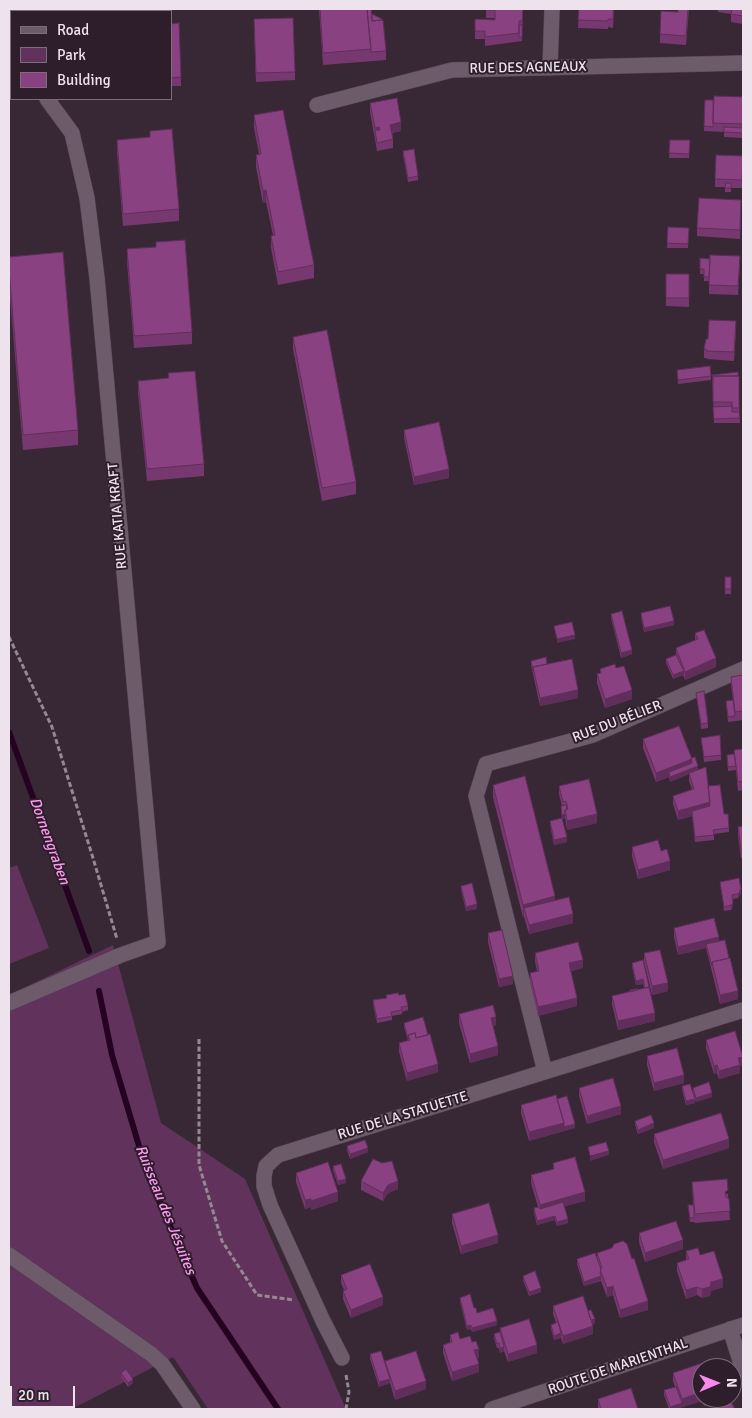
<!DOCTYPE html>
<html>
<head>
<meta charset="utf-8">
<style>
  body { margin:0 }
  #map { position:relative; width:752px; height:1418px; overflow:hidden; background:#382836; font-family:Signika,sans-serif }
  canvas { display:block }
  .frame { position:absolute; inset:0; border:10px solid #eee3ec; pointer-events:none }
  .legend { position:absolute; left:10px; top:10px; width:162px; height:90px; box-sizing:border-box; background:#2e1e2c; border:1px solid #7b6d79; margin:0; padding:6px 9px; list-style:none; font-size:15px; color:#eee3ec }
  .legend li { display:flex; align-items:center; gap:10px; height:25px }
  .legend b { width:25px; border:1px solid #7b6d79 }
  .north { position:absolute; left:692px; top:1358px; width:50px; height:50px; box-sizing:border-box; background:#2e1e2c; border:1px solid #7b6d79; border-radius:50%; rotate:89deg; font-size:14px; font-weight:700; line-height:20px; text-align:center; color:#eee3ec }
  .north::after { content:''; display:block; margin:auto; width:18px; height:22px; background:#f888eb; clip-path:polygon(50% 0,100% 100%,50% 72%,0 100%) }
  .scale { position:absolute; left:10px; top:1386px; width:65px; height:22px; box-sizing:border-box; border:2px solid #eee3ec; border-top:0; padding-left:6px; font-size:15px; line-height:18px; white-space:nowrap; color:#eee3ec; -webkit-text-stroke:4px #2e1e2c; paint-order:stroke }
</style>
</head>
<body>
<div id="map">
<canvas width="752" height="1418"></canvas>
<div class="frame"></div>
<ul class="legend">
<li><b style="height:6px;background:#6d5a6a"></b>Road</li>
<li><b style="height:14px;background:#61325b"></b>Park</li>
<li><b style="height:14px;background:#894181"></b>Building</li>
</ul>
<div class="north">N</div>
<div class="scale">20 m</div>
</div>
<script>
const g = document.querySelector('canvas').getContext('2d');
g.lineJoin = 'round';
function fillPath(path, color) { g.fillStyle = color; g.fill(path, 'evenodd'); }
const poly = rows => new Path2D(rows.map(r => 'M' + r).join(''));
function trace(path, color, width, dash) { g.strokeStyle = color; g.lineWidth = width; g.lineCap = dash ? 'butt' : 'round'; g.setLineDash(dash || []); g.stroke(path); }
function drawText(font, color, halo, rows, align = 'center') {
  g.font = font + ' Signika,sans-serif'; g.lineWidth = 4; g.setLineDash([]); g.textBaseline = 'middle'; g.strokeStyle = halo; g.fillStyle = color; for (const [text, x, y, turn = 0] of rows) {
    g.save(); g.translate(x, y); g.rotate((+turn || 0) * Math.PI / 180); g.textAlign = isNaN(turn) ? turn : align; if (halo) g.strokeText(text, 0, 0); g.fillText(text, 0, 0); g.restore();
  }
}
const green = poly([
  [17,865,49,948,9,964,9,868],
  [113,945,161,1123,245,1179,346,1409,208,1409,173,1357,72,1409,9,1409,9,995]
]);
const stream = poly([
  [9,732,89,951],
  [99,991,112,1055,147,1173,197,1288,278,1409]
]);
const path = poly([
  [9,637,52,727,93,858,117,939],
  [199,1039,199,1165,222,1241,257,1295,294,1300],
  [346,1375,349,1392,346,1409]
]);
const minor = poly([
  [9,49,11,52],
  [550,68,552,9],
  [317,105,452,70,743,63],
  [9,1003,121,955,158,942,97,278,87,198,72,133,47,99],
  [545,1072,476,796,486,764,593,735,743,669],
  [9,1255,151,1354,162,1364,193,1409],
  [730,1329,743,1370],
  [342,1358,323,1321,270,1205,264,1186,264,1176,266,1166,278,1155,743,1010],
  [492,1409,743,1325]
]);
const wall = poly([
  [29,9,111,9,112,11,31,11],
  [319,9,371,9,372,14,386,51,386,60,323,65],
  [486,9,523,9,522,41,485,46,485,39,475,39,475,19,495,20,495,18,486,18],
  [579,9,614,9,613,28,608,27,608,29,578,28],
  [689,9,686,45,660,43,660,34,678,12],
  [718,9,743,9,743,24,731,22,731,14,718,12],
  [171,24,181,77,181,86,171,86],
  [254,28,295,72,295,80,256,82],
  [743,97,743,138,724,137,724,132,704,131,705,100,713,100],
  [370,103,401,131,392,133,393,139,393,148,377,151,370,112],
  [254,115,314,265,314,278,278,285,271,248,271,236,273,235,266,202,263,203,256,167,256,155,259,154,254,128],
  [150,131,179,209,179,221,123,226,117,153,117,140,150,137],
  [670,140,690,140,689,158,669,158],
  [403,151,418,176,418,180,408,182,403,155],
  [743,165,742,188,731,188,731,192,725,192,725,187,715,187,715,179],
  [741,208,740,239,697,236,697,228],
  [668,227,689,228,688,248,667,248],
  [156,242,192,332,192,344,134,348,127,262,127,249,156,247],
  [9,257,78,430,78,445,23,450,9,286],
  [700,258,740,264,738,295,709,294,709,281,704,281,704,274,700,274],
  [689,274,689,307,666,306,666,298],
  [736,330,734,361,707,359,707,358,704,358,704,349,708,339],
  [293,337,356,482,356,494,322,501,293,349],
  [677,370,711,376,711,380,678,384],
  [738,372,740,423,714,423,712,375],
  [168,373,204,464,204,476,147,481,138,394,138,381,168,378],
  [404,430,449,478,414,485,404,438],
  [725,577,731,577,731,594,725,594],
  [641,613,674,625,644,632,641,617],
  [611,614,632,654,621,658,611,618],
  [695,633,716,667,685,680,683,675,673,679,666,663,666,659,676,655,676,648,695,640],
  [531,661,547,664,578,698,540,706,531,665],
  [616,668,632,699,605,708,597,683,597,674,600,674,600,669],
  [743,675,743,720,728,722,726,701,733,700,731,685,731,677],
  [696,693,708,723,708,728,701,729],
  [701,738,721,755,721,760,704,762],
  [643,739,691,758,708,786,724,814,729,828,729,832,714,834,714,840,695,842,692,816,678,820,673,804,673,796,692,789,689,781,689,774,670,782,669,777,656,782,643,748],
  [743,749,743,790,738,791,736,770,728,771,727,755,734,754,734,750],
  [493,785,555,900,573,923,529,934,524,917,523,917,493,797],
  [559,786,597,823,567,830,565,818,562,819,561,811,561,806,562,806,559,794],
  [550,821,567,842,554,845,550,825],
  [743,826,743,858,741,858,738,836,738,827],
  [632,847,661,851,670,870,638,879,632,856],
  [720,882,741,893,738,898,733,899,733,907,731,910,724,911],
  [461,886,477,909,466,911,461,890],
  [674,928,719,941,738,999,720,1004,706,948,678,955,674,937],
  [488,933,513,984,499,987,488,942],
  [535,953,583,968,571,971,577,1006,538,1016,530,982,530,973,537,971,535,961],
  [644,953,668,991,652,995,644,962],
  [643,960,650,994,655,1021,618,1030,612,1004,612,996,644,988,643,984,636,985,632,967,632,963],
  [386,995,399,995,408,1006,408,1010,402,1012,402,1014,392,1016,392,1020,377,1023,373,1005,373,1000,386,998],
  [459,1014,496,1025,493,1026,498,1055,470,1063,459,1023],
  [404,1023,438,1072,407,1081,399,1052,399,1043,408,1041,404,1027],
  [706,1040,743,1065,740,1066,740,1073,719,1079,717,1073,714,1074,706,1048],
  [647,1056,684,1083,654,1091,647,1065],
  [682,1086,695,1103,686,1105,682,1090],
  [579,1088,621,1114,587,1124,579,1096],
  [693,1088,712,1097,696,1102,693,1092],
  [557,1099,575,1128,529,1141,521,1113,521,1105],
  [635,1121,654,1128,638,1134,635,1125],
  [654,1134,729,1148,663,1169,654,1142],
  [347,1146,368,1152,350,1159,347,1150],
  [553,1163,585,1201,564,1206,568,1223,557,1226,555,1220,537,1225,534,1213,534,1208,538,1207,531,1183,531,1175,553,1169],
  [333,1166,346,1183,338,1185,333,1170],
  [296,1173,338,1201,311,1210,311,1207,305,1209,296,1182],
  [361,1181,398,1189,388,1193,383,1201,361,1190],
  [692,1182,728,1194,730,1220,695,1223,694,1222,690,1222,688,1205,693,1205],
  [452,1214,498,1243,461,1254,452,1223],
  [639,1233,683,1249,645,1262,639,1242],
  [686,1251,700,1255,723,1287,711,1291,710,1296,702,1298,697,1295,686,1299,677,1271,677,1263,686,1260],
  [597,1253,648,1310,620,1318,613,1295,607,1297,601,1281,584,1286,577,1264,577,1259,597,1257],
  [341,1275,383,1305,351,1318,343,1299,343,1291,344,1290,341,1283],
  [523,1276,541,1292,529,1296,523,1280],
  [460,1298,474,1308,477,1313,497,1325,472,1332,471,1329,467,1330,460,1302],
  [553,1306,588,1311,595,1323,592,1324,593,1334,563,1344,561,1338,554,1340,551,1329,551,1325,556,1323,553,1314],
  [500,1328,537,1353,508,1362,504,1351,500,1353,499,1348,497,1348,494,1338,494,1334,500,1332],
  [450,1335,472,1342,479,1357,477,1358,479,1372,452,1381,443,1353,443,1345,450,1342],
  [370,1354,385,1365,385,1361,426,1389,395,1400,390,1383,379,1387,370,1359],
  [702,1368,702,1398,713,1398,713,1402,704,1406,702,1401,676,1409,669,1409,664,1395,664,1390,675,1387,673,1381,673,1373],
  [121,1373,133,1383,128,1387,121,1377],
  [598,1399,638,1409,598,1409]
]);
const shadedWall = poly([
  [401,122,401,131,390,133,390,125],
  [379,127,379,136,375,130,375,137,375,128],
  [266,190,266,202,263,203,263,191],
  [449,469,449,478,414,485,414,477],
  [674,621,674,625,644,632,644,628],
  [575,635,575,639,557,643,557,639],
  [632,650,632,654,621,658,621,653],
  [716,658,716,667,685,680,685,672],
  [684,671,684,675,673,679,673,675],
  [578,690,578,698,540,706,540,698],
  [632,690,632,699,605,708,605,699],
  [692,759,692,768,669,772,669,777,656,782,656,773],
  [698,766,698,770,670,782,670,777],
  [710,802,710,810,692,811,692,816,678,820,678,811],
  [565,814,565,818,562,819,562,815],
  [597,814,597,823,567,830,567,821],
  [567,837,567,842,554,845,554,840],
  [670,861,670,870,638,879,638,870],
  [741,889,741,893,738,898,738,894],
  [555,896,555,909,524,908,524,917,523,917,523,905],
  [733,903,733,907,731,910,731,905],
  [477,904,477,909,466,911,466,907],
  [573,914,573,923,529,934,529,925],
  [719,937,719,946,706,944,706,948,678,955,678,947],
  [583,960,583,968,569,972,569,963],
  [513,976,513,984,499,987,499,979],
  [643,979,643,984,636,985,636,981],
  [668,983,668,991,652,995,652,986],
  [738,991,738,999,720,1004,720,995],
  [577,998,577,1006,538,1016,538,1007],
  [655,1013,655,1021,618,1030,618,1021],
  [496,1017,496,1025,491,1027,491,1018],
  [498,1046,498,1055,470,1063,470,1054],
  [743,1057,743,1065,740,1066,740,1073,719,1079,719,1071,738,1058],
  [438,1064,438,1072,407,1081,407,1073],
  [717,1065,717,1073,714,1074,714,1066],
  [684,1075,684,1083,654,1091,654,1083],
  [712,1093,712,1097,696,1102,696,1098],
  [695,1099,695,1103,686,1105,686,1101],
  [621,1106,621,1114,587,1124,587,1116],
  [564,1123,575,1124,575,1128,529,1141,529,1132],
  [654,1123,654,1128,638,1134,638,1130],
  [729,1139,729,1148,663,1169,663,1160],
  [368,1148,368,1152,350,1159,350,1154],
  [609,1151,609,1155,590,1161,590,1156],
  [346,1179,346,1183,338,1185,338,1181],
  [398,1181,398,1189,388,1193,383,1201,383,1193,388,1185],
  [338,1192,338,1201,311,1210,311,1201],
  [585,1192,585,1201,540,1213,540,1205],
  [311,1199,311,1207,305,1209,305,1200],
  [555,1216,555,1220,537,1225,537,1221],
  [568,1219,568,1223,557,1226,557,1222],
  [498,1235,498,1243,461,1254,461,1246],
  [683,1240,683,1249,645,1262,645,1253],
  [601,1276,601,1280,584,1286,584,1282],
  [723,1279,723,1287,711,1291,710,1296,702,1298,702,1289,711,1282],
  [613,1286,613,1295,607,1297,607,1288],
  [697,1287,697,1295,686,1299,686,1290],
  [541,1288,541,1292,529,1296,529,1292],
  [383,1297,383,1305,351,1318,351,1310],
  [648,1301,648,1310,620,1318,620,1310],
  [595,1319,595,1323,590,1325,590,1321],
  [497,1321,497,1325,472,1332,472,1328],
  [471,1325,471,1329,467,1330,467,1326],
  [593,1326,593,1334,563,1344,563,1336],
  [561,1333,561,1338,554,1340,554,1336],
  [537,1345,537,1353,508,1362,508,1354],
  [504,1347,504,1351,500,1353,500,1348],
  [479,1349,479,1357,474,1359,474,1350],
  [479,1364,479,1372,452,1381,452,1372],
  [133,1379,133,1383,128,1387,128,1383],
  [390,1379,390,1383,379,1387,379,1382],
  [426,1381,426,1389,395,1400,395,1391],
  [702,1392,702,1401,676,1409,670,1409,670,1407,682,1403,682,1399],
  [713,1398,713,1402,704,1406,704,1401]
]);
const building = poly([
  [38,9,111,9,112,10,110,11,40,11,38,9],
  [320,9,367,9,371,49,323,53,320,9],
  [367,9,371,9,372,21,383,20,386,51,371,52,367,9],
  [486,9,523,9,522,21,519,21,519,33,485,37,485,31,475,31,475,19,495,20,495,10,486,10,486,9],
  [579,9,613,9,613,19,608,19,608,21,578,20,579,9],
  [678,9,688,9,686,36,660,34,661,11,678,12,678,9],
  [732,9,743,9,743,16,731,14,732,9],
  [372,14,382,19,382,20,372,21,372,14],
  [293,18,295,72,256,73,254,19,293,18],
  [179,23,181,77,171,78,171,24,179,23],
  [519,25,522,25,522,37,519,37,519,25],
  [714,96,743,97,743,124,713,123,714,96],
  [397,98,401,122,390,125,393,139,377,143,375,130,380,130,379,127,375,128,370,103,397,98],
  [705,100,713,100,713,127,704,126,705,100],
  [283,110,314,265,278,272,271,236,275,235,266,190,263,191,256,155,261,154,254,115,283,110],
  [724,127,743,128,743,133,724,132,724,127],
  [172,129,179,209,123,214,117,140,150,137,150,131,172,129],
  [670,140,690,140,689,154,669,153,670,140],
  [414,149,418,176,408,178,403,151,414,149],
  [716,155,743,156,742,180,715,179,716,155],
  [726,183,731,183,731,188,725,188,726,183],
  [699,198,741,200,740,230,697,228,699,198],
  [668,227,689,228,688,244,667,243,668,227],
  [185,240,192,332,134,336,127,249,156,247,156,242,185,240],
  [63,252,78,430,23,435,9,270,9,257,63,252],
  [710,255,740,256,738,286,709,285,710,255],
  [700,258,710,259,709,277,704,277,704,269,700,269,700,258],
  [666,274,689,274,689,298,666,298,666,274],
  [709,320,736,321,734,352,707,351,707,350,704,349,706,339,708,339,709,320],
  [327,330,356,482,322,488,293,337,327,330],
  [710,366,711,376,678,380,677,370,710,366],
  [195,371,204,464,147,469,138,381,169,378,168,373,195,371],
  [738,372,738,376,713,376,713,380,712,375,738,372],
  [713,376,739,376,739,408,732,408,732,402,713,402,713,376],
  [732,406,732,412,739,412,740,418,714,419,713,407,732,406],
  [439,422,449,469,414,477,404,430,439,422],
  [725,577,731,577,731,589,725,589,725,577],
  [670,606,674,621,644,628,641,613,670,606],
  [622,611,632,650,621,653,611,614,622,611],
  [572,622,575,635,557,639,554,626,572,622],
  [704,630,716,658,685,672,676,648,698,639,695,633,704,630],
  [676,655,684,671,673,675,666,659,676,655],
  [546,657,547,664,533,667,533,671,531,661,546,657],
  [572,659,578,690,540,698,533,667,572,659],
  [615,664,616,668,624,666,632,690,605,699,597,674,601,673,600,669,615,664],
  [743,675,743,711,735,712,731,677,743,675],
  [704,691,708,723,701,724,696,693,704,691],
  [733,700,735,716,728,717,726,701,733,700],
  [679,726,692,759,656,773,643,739,679,726],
  [720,735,721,755,704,757,701,738,720,735],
  [743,749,743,781,738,782,734,750,743,749],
  [734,754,736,766,728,767,727,755,734,754],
  [695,757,698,766,670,777,669,772,692,763,691,758,695,757],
  [706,767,710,802,678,811,673,796,694,789,689,773,706,767],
  [525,776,555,896,523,905,493,785,525,776],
  [589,779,597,814,567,821,565,810,568,809,566,801,563,802,559,786,589,779],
  [720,785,724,814,728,814,729,828,713,830,714,835,695,837,692,811,710,806,708,786,720,785],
  [566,805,567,809,565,810,565,814,562,815,561,806,566,805],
  [562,818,567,837,554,840,550,821,562,818],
  [743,826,743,850,741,850,738,827,743,826],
  [658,840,661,851,667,849,670,861,638,870,632,847,658,840],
  [739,878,741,889,738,894,732,895,733,903,731,905,724,907,720,882,739,878],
  [472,883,477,904,466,907,461,886,472,883],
  [569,897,573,914,529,925,524,908,569,897],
  [714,918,719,937,678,947,674,928,714,918],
  [502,930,513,976,499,979,488,933,502,930],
  [725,940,729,958,712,962,712,966,706,944,725,940],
  [578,942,583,960,569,963,577,998,538,1007,530,973,539,971,535,953,578,942],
  [660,950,668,983,652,986,644,953,660,950],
  [730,958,738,991,720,995,712,962,730,958],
  [643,960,650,991,649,987,645,988,643,979,636,981,632,963,643,960],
  [649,987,655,1013,618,1021,612,996,649,987],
  [637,989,637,990,630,992,630,990,637,989],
  [398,993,399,995,405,994,408,1006,401,1007,402,1010,391,1012,392,1016,377,1019,373,1000,387,998,386,995,398,993],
  [493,1005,496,1017,491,1018,498,1046,470,1054,459,1014,493,1005],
  [423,1017,428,1035,416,1038,415,1033,408,1035,408,1039,404,1023,423,1017],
  [735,1031,743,1057,738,1058,740,1065,719,1071,717,1065,714,1066,706,1040,735,1031],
  [415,1033,416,1038,430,1034,438,1064,407,1073,399,1043,410,1040,408,1035,415,1033],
  [677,1048,684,1075,654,1083,647,1056,677,1048],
  [613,1078,621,1106,587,1116,579,1088,613,1078],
  [709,1082,712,1093,696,1098,693,1088,709,1082],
  [690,1084,695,1099,686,1101,682,1086,690,1084],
  [556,1095,564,1123,529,1132,521,1105,556,1095],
  [567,1096,575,1124,564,1127,564,1123,557,1099,567,1096],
  [721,1113,729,1139,663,1160,654,1134,721,1113],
  [651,1115,654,1123,638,1130,635,1121,651,1115],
  [365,1140,368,1148,350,1154,347,1146,365,1140],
  [606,1142,609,1151,590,1156,588,1147,606,1142],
  [575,1157,585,1192,540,1205,531,1175,554,1169,553,1163,575,1157],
  [373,1159,382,1163,392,1161,398,1181,388,1185,383,1193,361,1181,373,1159],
  [328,1162,338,1192,311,1201,311,1199,305,1200,296,1173,328,1162],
  [341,1164,346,1179,338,1181,333,1166,341,1164],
  [727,1179,728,1190,725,1192,726,1197,729,1199,730,1211,695,1214,692,1182,727,1179],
  [563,1202,568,1219,557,1222,555,1216,537,1221,534,1208,539,1207,540,1209,563,1202],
  [489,1203,498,1235,461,1246,452,1214,489,1203],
  [688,1205,694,1205,694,1218,690,1218,688,1205],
  [676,1221,683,1240,645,1253,639,1233,676,1221],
  [623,1241,627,1244,632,1259,634,1258,648,1301,620,1310,613,1286,607,1288,600,1269,602,1268,597,1253,612,1248,614,1244,623,1241],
  [698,1248,700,1255,714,1251,723,1279,711,1282,710,1287,702,1289,697,1287,686,1290,677,1263,689,1259,686,1251,698,1248],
  [595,1253,601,1269,600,1273,601,1276,584,1282,577,1259,595,1253],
  [370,1264,383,1297,351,1310,343,1291,347,1289,341,1275,370,1264],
  [535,1271,541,1288,529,1292,523,1276,535,1271],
  [470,1294,474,1308,476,1308,477,1313,493,1308,497,1321,472,1328,471,1325,467,1326,460,1298,470,1294],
  [583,1296,593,1326,563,1336,553,1306,583,1296],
  [591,1310,595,1319,591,1320,588,1311,591,1310],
  [529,1319,537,1345,508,1354,500,1328,529,1319],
  [558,1322,561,1333,554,1336,551,1325,558,1322],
  [458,1332,460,1339,470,1336,472,1342,476,1341,479,1349,474,1350,479,1364,452,1372,443,1345,452,1342,450,1335,458,1332],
  [500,1332,504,1347,500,1348,499,1343,497,1344,494,1334,500,1332],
  [381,1351,390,1379,379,1382,370,1354,381,1351],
  [416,1351,426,1381,395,1391,385,1361,416,1351],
  [711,1360,713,1368,702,1368,702,1392,682,1399,673,1373,711,1360],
  [126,1369,133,1379,128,1383,121,1373,126,1369],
  [676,1387,682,1403,670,1407,664,1390,676,1387],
  [631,1388,638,1409,601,1409,598,1399,631,1388],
  [703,1398,713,1398,704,1401,703,1398],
  [729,1399,735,1409,716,1409,720,1408,718,1404,729,1399]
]);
const streetNames = [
  ["RUE DES AGNEAUX",528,68,-1],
  ["RUE KATIA KRAFT",118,516,-95],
  ["RUE DU BÉLIER",617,722,-21],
  ["RUE DE LA STATUETTE",403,1116,-17],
  ["ROUTE DE MARIENTHAL",618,1367,-19]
];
const waterNames = [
  ["Dornengraben",49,841,70],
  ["Ruisseau des Jésuites",165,1210,68]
];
fillPath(green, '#61325b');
trace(stream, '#250222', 6);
trace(minor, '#554853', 16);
trace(path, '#958893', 3, [5, 2.5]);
trace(minor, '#6d5a6a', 15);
fillPath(wall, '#76386f');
fillPath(shadedWall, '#602e5a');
fillPath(building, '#894181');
trace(building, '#602e5a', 1);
drawText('14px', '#eee3ec', '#2e1e2c', streetNames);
drawText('italic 15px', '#fc99f0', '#2e1e2c', waterNames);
</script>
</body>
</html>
